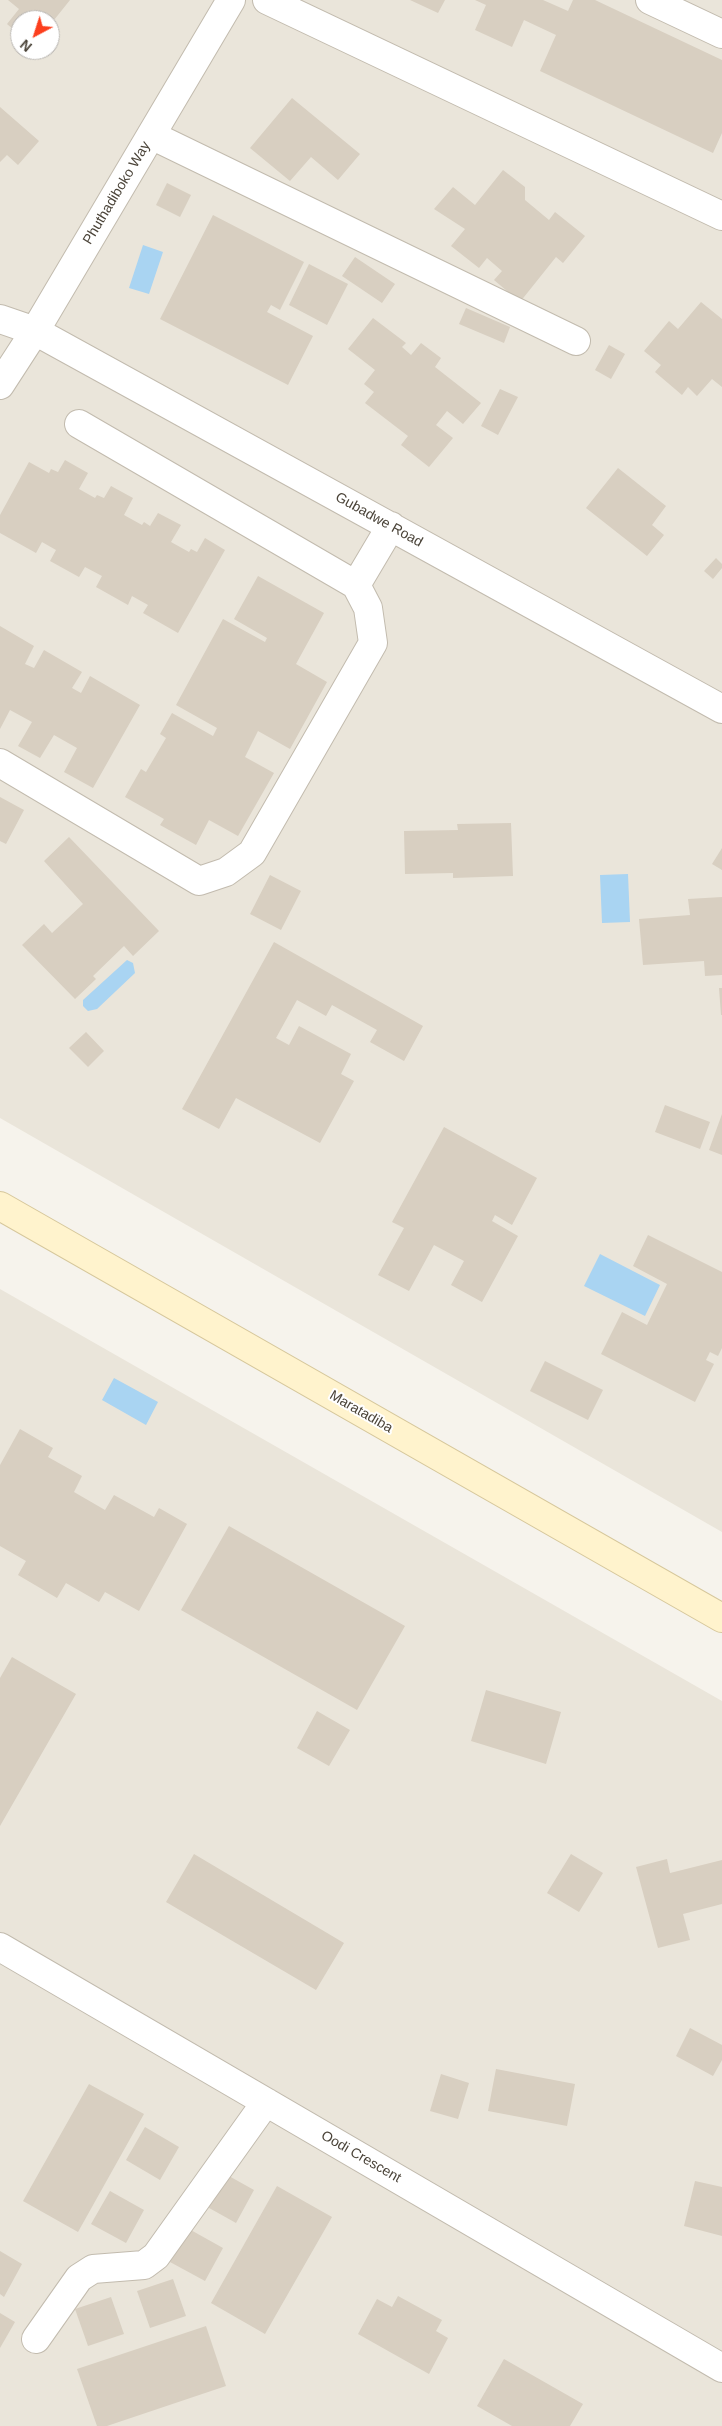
<!DOCTYPE html>
<html>
<head>
<meta charset="utf-8">
<style>
  body { margin:0 }
  #map { position:relative; width:722px; height:2426px; overflow:hidden; background:#f6f3ec; font-family:Helvetica,sans-serif }
  canvas { display:block }
  .north { position:absolute; left:10px; top:10px; width:50px; height:50px; box-sizing:border-box; background:#fff; border:1px solid #b7b4b0; border-radius:50%; rotate:220deg; font-size:14px; font-weight:700; line-height:20px; text-align:center; color:#4b4439 }
  .north::after { content:''; display:block; margin:auto; width:18px; height:22px; background:#fc3f1d; clip-path:polygon(50% 0,100% 100%,50% 72%,0 100%) }
</style>
</head>
<body>
<div id="map">
<canvas width="722" height="2426"></canvas>
<div class="north">N</div>
</div>
<script>
const g = document.querySelector('canvas').getContext('2d');
g.lineJoin = 'round';
function fillPath(path, color) { g.fillStyle = color; g.fill(path, 'evenodd'); }
const poly = rows => new Path2D(rows.map(r => 'M' + r).join(''));
function trace(path, color, width, dash) { g.strokeStyle = color; g.lineWidth = width; g.lineCap = dash ? 'butt' : 'round'; g.setLineDash(dash || []); g.stroke(path); }
function drawText(font, color, halo, rows, align = 'center') {
  g.font = font + ' Helvetica,sans-serif'; g.lineWidth = 4; g.setLineDash([]); g.textBaseline = 'middle'; g.strokeStyle = halo; g.fillStyle = color; for (const [text, x, y, turn = 0] of rows) {
    g.save(); g.translate(x, y); g.rotate((+turn || 0) * Math.PI / 180); g.textAlign = isNaN(turn) ? turn : align; if (halo) g.strokeText(text, 0, 0); g.fillText(text, 0, 0); g.restore();
  }
}
const residential = poly([
  [0,0,722,0,722,1532,0,1118],
  [20,20,50,20,50,50,20,50],
  [0,1289,722,1701,722,2426,0,2426]
]);
const water = poly([
  [143,245,163,252,149,294,129,288],
  [628,874,630,922,602,923,600,875],
  [127,960,133,963,135,973,97,1009,88,1011,83,1006,83,1000],
  [600,1254,660,1285,645,1316,584,1286],
  [114,1378,158,1402,146,1425,102,1400]
]);
const building = poly([
  [8,0,70,0,50,25,50,20,20,20,20,35,7,24,19,9],
  [410,0,445,0,438,13],
  [475,0,543,0,568,11,573,0,595,0,722,60,722,133,713,153,540,71,556,35,524,20,512,47,475,30,486,5],
  [292,98,360,154,338,180,311,157,290,181,250,148],
  [0,107,39,141,18,165,7,155,0,162],
  [503,170,525,187,525,200,549,220,555,212,585,236,563,263,556,257,520,302,494,280,502,271,487,258,479,268,451,246,465,229,434,209,453,187,475,205],
  [167,183,191,195,180,217,156,205],
  [213,215,304,262,280,310,271,305,267,312,313,336,288,385,160,319],
  [355,257,395,284,382,303,342,276],
  [309,264,348,284,327,325,289,305],
  [701,302,722,319,722,387,712,379,697,396,688,387,682,395,655,372,661,365,644,351,669,321,678,329],
  [466,308,510,327,504,343,459,324],
  [373,318,406,343,402,347,411,355,421,343,441,358,435,367,481,403,463,424,447,411,436,425,453,438,429,467,401,445,408,436,365,403,374,392,364,384,375,370,348,349],
  [609,345,625,354,611,379,595,370],
  [500,389,518,397,498,435,481,426],
  [65,460,88,473,79,489,95,498,97,495,104,498,111,486,133,498,124,515,142,525,144,522,150,526,158,513,181,525,171,542,189,552,191,549,197,552,205,538,225,550,178,633,143,613,148,605,132,596,128,605,96,587,102,576,85,567,79,577,50,561,56,550,42,542,36,553,0,533,0,515,29,462,49,473,51,469,58,472],
  [618,468,666,506,652,525,664,535,647,556,586,508],
  [716,558,722,564,722,568,713,579,704,571],
  [258,576,324,613,296,664,327,682,290,749,258,731,245,757,274,773,238,836,209,820,196,845,160,825,164,819,125,797,141,769,146,772,166,738,160,734,172,713,213,736,217,728,176,705,223,619,265,642,267,638,234,619],
  [0,626,34,646,25,664,34,668,44,650,82,672,72,688,81,693,90,676,140,705,93,788,64,772,77,748,54,735,40,758,18,746,32,722,10,710,0,729],
  [0,797,24,810,6,844,0,841],
  [511,823,513,876,453,878,453,873,405,874,404,831,458,830,457,824],
  [69,837,159,931,133,956,124,946,93,976,96,979,75,999,22,945,44,924,52,933,83,904,44,861],
  [722,848,722,870,712,864],
  [270,875,301,891,281,930,250,914],
  [722,897,722,975,705,976,704,961,643,965,639,919,690,915,688,899],
  [274,942,423,1026,404,1061,370,1042,377,1030,332,1005,326,1016,297,1000,276,1038,289,1045,299,1026,351,1054,341,1074,354,1081,320,1143,236,1098,219,1129,182,1109],
  [719,988,722,988,722,1015,721,1015],
  [86,1032,104,1051,88,1067,69,1048],
  [665,1105,710,1122,700,1149,655,1132],
  [722,1114,722,1155,709,1150],
  [444,1127,537,1178,512,1225,495,1215,492,1221,518,1236,482,1302,451,1285,464,1261,434,1245,409,1291,378,1275,404,1228,392,1222],
  [648,1235,722,1272,722,1348,718,1356,710,1352,706,1360,714,1364,695,1402,601,1354,622,1312,647,1325,667,1284,633,1266],
  [545,1361,603,1390,588,1420,530,1391],
  [20,1429,53,1448,48,1457,82,1476,74,1492,105,1510,114,1495,154,1517,159,1508,187,1524,139,1611,105,1592,99,1602,66,1583,57,1598,18,1575,26,1561,0,1546,0,1465],
  [229,1526,405,1626,357,1710,181,1610],
  [12,1657,76,1694,0,1826,0,1678],
  [486,1690,561,1712,546,1764,471,1741],
  [317,1711,350,1730,329,1766,297,1748],
  [194,1854,344,1943,316,1990,166,1902],
  [571,1854,603,1873,579,1912,547,1893],
  [667,1859,670,1873,722,1860,722,1904,683,1914,690,1940,658,1948,636,1867],
  [690,2028,722,2045,722,2060,713,2076,676,2056],
  [496,2069,575,2084,567,2126,488,2111],
  [441,2074,469,2083,458,2119,430,2111],
  [89,2084,144,2114,78,2232,23,2201],
  [145,2127,179,2147,160,2180,126,2160],
  [220,2171,254,2190,236,2223,202,2204],
  [695,2181,722,2187,722,2236,684,2226],
  [277,2186,332,2217,265,2334,211,2303],
  [110,2191,144,2210,126,2243,91,2224],
  [189,2229,223,2248,205,2281,170,2262],
  [0,2251,22,2264,4,2297,0,2294],
  [173,2279,186,2316,150,2328,137,2291],
  [398,2296,442,2320,436,2331,448,2338,429,2374,358,2334,377,2299,392,2307],
  [111,2297,124,2334,88,2346,75,2309],
  [0,2313,15,2322,0,2348],
  [206,2326,226,2386,107,2426,97,2426,77,2369],
  [504,2359,583,2404,570,2426,512,2426,477,2406]
]);
const street = poly([
  [267,0,722,216],
  [650,0,722,34],
  [151,135,576,341],
  [0,319,35,331,722,709],
  [0,385,35,331,231,0],
  [79,424,356,585],
  [0,763,199,881,226,872,252,853,373,643,368,608,356,585,391,526],
  [0,1947,722,2368],
  [36,2339,79,2278,93,2269,144,2265,156,2256,266,2102]
]);
const secondary = poly([
  [0,1206,722,1618]
]);
const streetNames = [
  ["Phuthadiboko Way",117,193,-59],
  ["Gubadwe Road",379,520,29],
  ["Maratadiba",361,1412,30],
  ["Oodi Crescent",361,2157,30]
];
fillPath(residential, '#eae5da');
fillPath(water, '#a9d4f2');
fillPath(building, '#d8cfc1');
trace(street, '#c2bbae', 30);
trace(secondary, '#d6c79b', 30);
trace(street, '#fff', 28);
trace(secondary, '#fff3cd', 28);
drawText('14px', '#4b4439', '#fff', streetNames);
</script>
</body>
</html>
